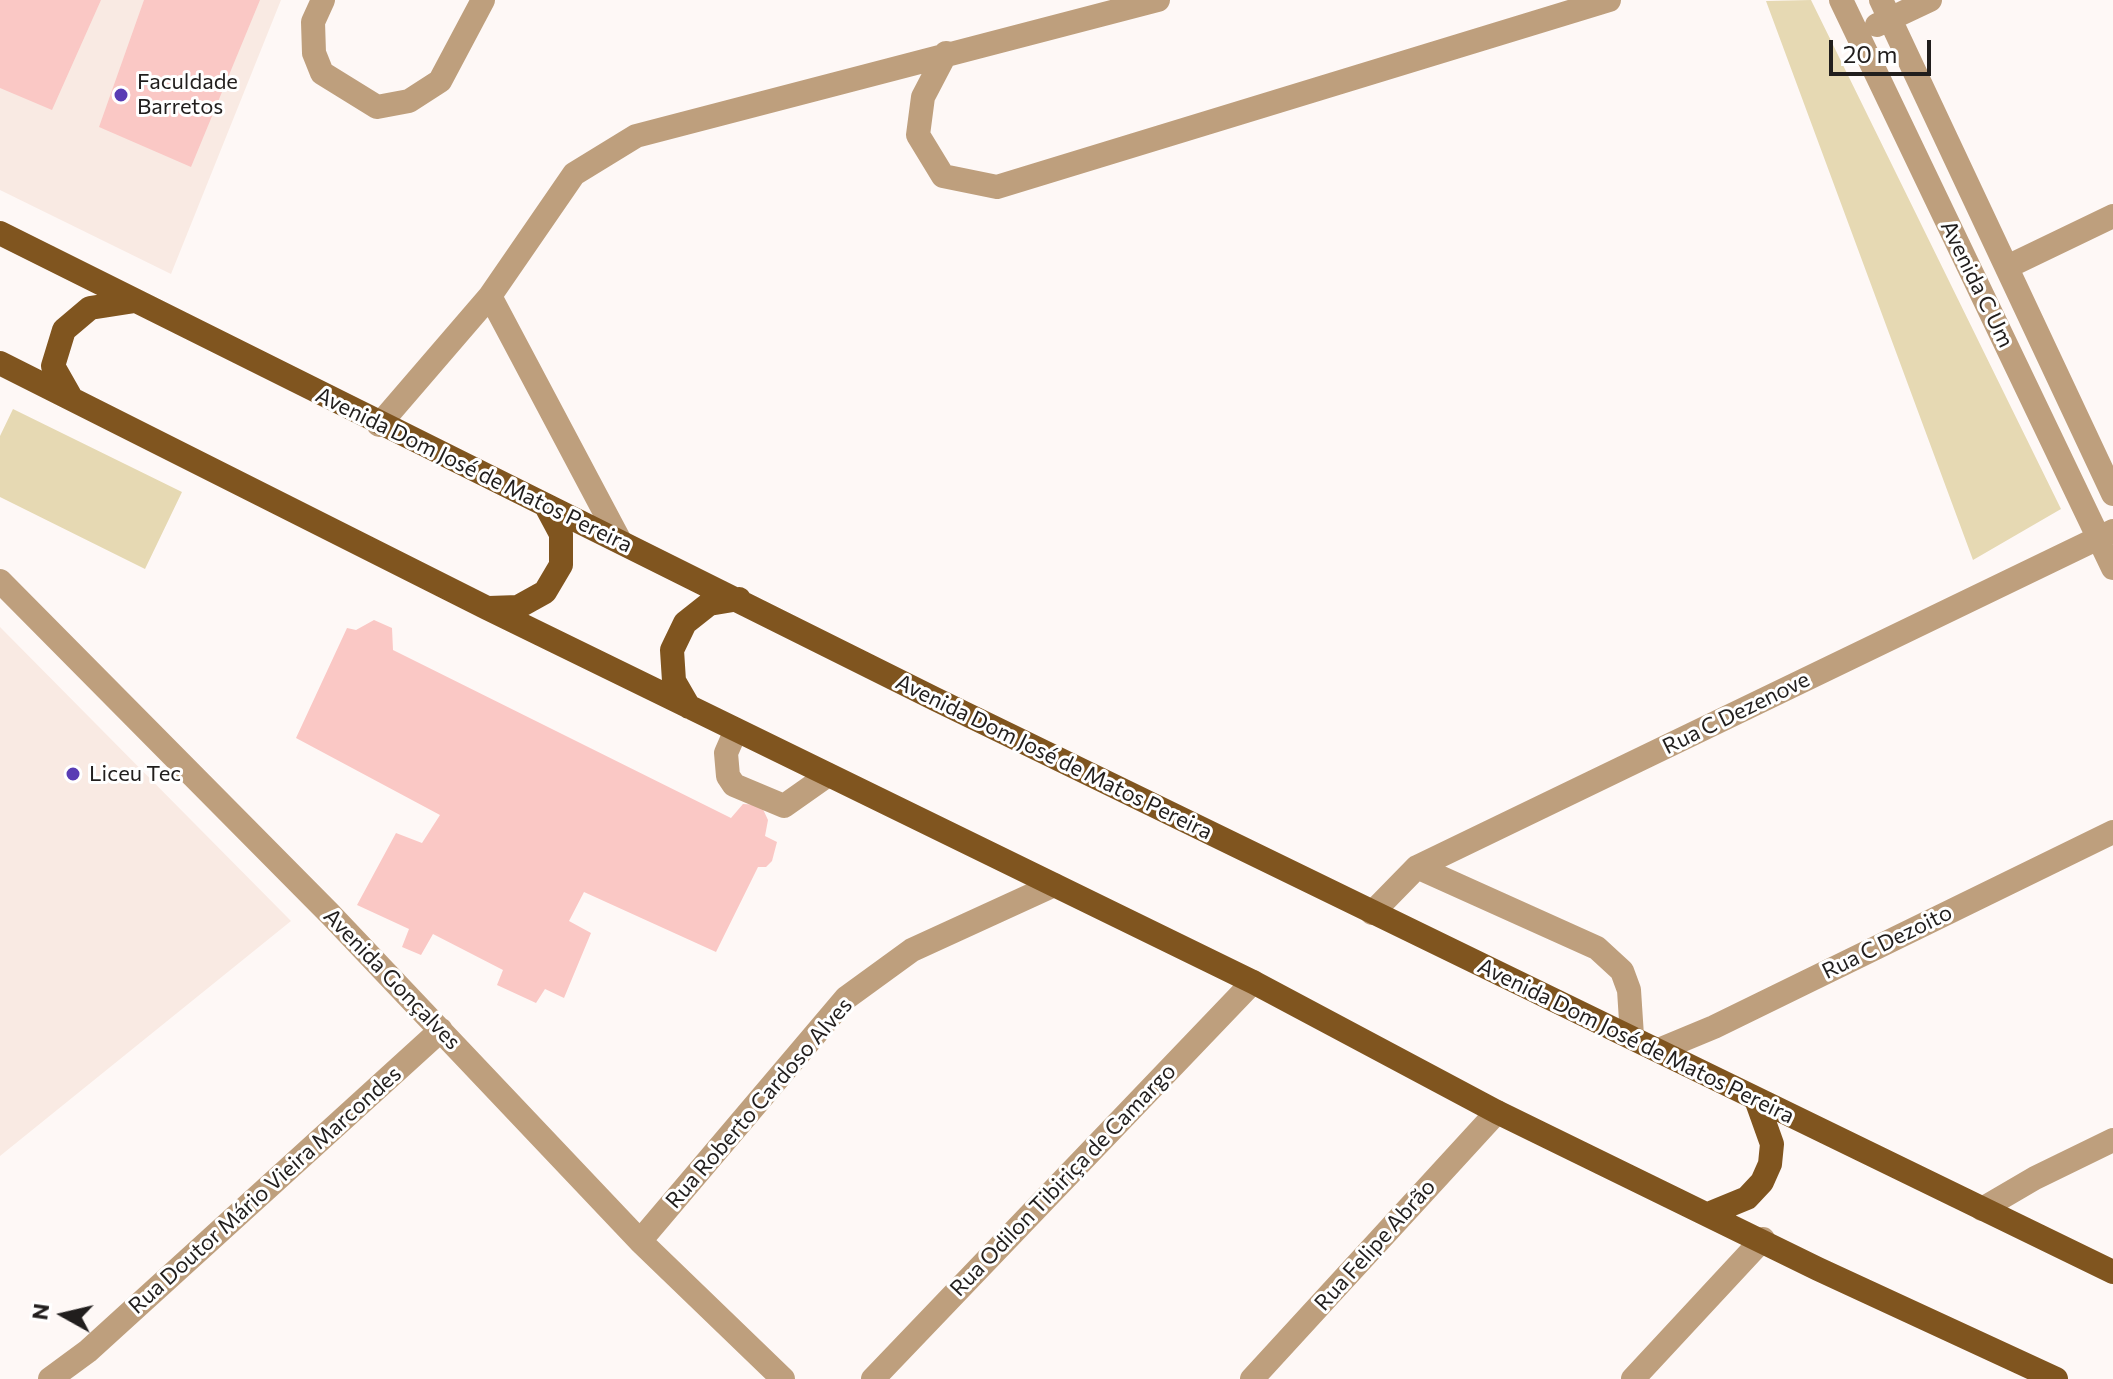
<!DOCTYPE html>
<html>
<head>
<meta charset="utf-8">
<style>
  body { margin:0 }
  #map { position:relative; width:2113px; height:1379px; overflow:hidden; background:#fef8f6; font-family:Commissioner,sans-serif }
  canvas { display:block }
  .north { position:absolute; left:24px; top:1275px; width:80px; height:80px; -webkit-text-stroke:6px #fff; paint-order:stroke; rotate:278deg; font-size:22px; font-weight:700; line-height:32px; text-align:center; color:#211e1d }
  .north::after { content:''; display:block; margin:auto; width:28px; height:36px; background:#211e1d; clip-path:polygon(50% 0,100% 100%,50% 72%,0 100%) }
  .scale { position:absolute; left:1829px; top:40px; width:102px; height:36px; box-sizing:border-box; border:4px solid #211e1d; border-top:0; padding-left:10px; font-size:24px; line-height:28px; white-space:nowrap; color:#211e1d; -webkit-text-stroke:6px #fff; paint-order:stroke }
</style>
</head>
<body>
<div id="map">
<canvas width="2113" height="1379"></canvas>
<div class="north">N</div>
<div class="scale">20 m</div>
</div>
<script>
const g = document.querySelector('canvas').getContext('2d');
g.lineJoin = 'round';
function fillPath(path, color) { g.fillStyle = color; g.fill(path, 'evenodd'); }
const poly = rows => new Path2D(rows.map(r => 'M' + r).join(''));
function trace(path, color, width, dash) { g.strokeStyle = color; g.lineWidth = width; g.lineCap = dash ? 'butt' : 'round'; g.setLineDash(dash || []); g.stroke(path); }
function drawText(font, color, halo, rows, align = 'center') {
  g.font = font + ' Commissioner,sans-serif'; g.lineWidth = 6; g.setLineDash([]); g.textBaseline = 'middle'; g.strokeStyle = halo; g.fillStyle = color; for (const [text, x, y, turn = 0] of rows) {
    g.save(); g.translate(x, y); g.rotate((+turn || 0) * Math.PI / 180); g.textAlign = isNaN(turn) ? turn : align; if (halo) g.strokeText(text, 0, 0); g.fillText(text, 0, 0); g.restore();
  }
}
const built = poly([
  [0,0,281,0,171,274,0,190],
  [0,627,291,921,0,1156]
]);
const green = poly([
  [1811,0,2061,509,1973,560,1766,1],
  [13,409,182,492,145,569,0,497,0,436]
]);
const building = poly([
  [0,0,101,0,52,110,0,88],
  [144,0,260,0,191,167,99,127],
  [374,620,392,628,393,650,731,818,743,804,761,805,768,820,765,836,777,842,772,861,766,867,758,867,716,952,584,892,569,921,591,933,564,998,545,989,536,1003,497,985,503,970,433,934,421,955,402,947,409,929,357,905,396,833,422,843,440,815,296,738,347,628,356,630]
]);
const minor = poly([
  [323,0,313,22,314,53,322,73,377,107,409,101,440,81,483,0],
  [1841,0,2113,568],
  [1881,0,2113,494],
  [1877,25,1930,0],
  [946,53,923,97,918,135,943,176,997,187,1609,0],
  [2007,267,2113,216],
  [490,296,620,541],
  [379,425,490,296,574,174,636,136,1158,0],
  [0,581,330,914,640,1241,783,1379],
  [736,730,726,753,728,776,734,785,784,806,828,775],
  [1417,867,1597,948,1622,971,1629,990,1632,1036],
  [1372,913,1417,867,2113,531],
  [1661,1049,1714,1027,2113,832],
  [1982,1209,2035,1178,2113,1140],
  [640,1241,846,998,912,950,1054,885],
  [50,1379,88,1351,441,1030],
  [873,1379,1253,982],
  [1252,1379,1497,1112],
  [1633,1379,1763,1239]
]);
const major = poly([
  [0,233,935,699,2113,1272],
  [0,363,487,608,1253,982,1497,1112,1818,1269,2056,1379],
  [70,396,53,366,64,330,90,308,135,301],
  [489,608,518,607,545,592,561,565,561,534,546,506],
  [689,707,674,681,672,650,685,623,709,604,739,599],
  [1708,1214,1747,1198,1762,1182,1770,1164,1772,1144,1757,1102]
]);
const markers = [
  [121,95,8,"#593cb4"],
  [73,774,8,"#593cb4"]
];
const poiNames = [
  ["Faculdade",137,82],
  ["Barretos",137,107],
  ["Liceu Tec",89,774]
];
const streetNames = [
  ["Avenida C Um",1977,284,64],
  ["Avenida Dom José de Matos Pereira",474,470,26],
  ["Rua C Dezenove",1736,713,-26],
  ["Avenida Dom José de Matos Pereira",1054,757,26],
  ["Rua C Dezoito",1887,942,-26],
  ["Avenida Gonçalves",392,979,46],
  ["Avenida Dom José de Matos Pereira",1636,1041,26],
  ["Rua Roberto Cardoso Alves",759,1103,-49],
  ["Rua Odilon Tibiriça de Camargo",1063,1180,-46],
  ["Rua Doutor Mário Vieira Marcondes",265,1190,-42],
  ["Rua Felipe Abrão",1375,1245,-48]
];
fillPath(built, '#f9eae3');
fillPath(green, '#e6d9b3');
fillPath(building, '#fac8c5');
trace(minor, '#be9f7d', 24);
trace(major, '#80551f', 24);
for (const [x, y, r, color] of markers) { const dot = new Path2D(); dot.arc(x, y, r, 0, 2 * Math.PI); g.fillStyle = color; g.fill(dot); trace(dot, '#fff', 3); }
drawText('22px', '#211e1d', '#fff', poiNames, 'left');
drawText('22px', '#211e1d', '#fff', streetNames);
</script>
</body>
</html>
